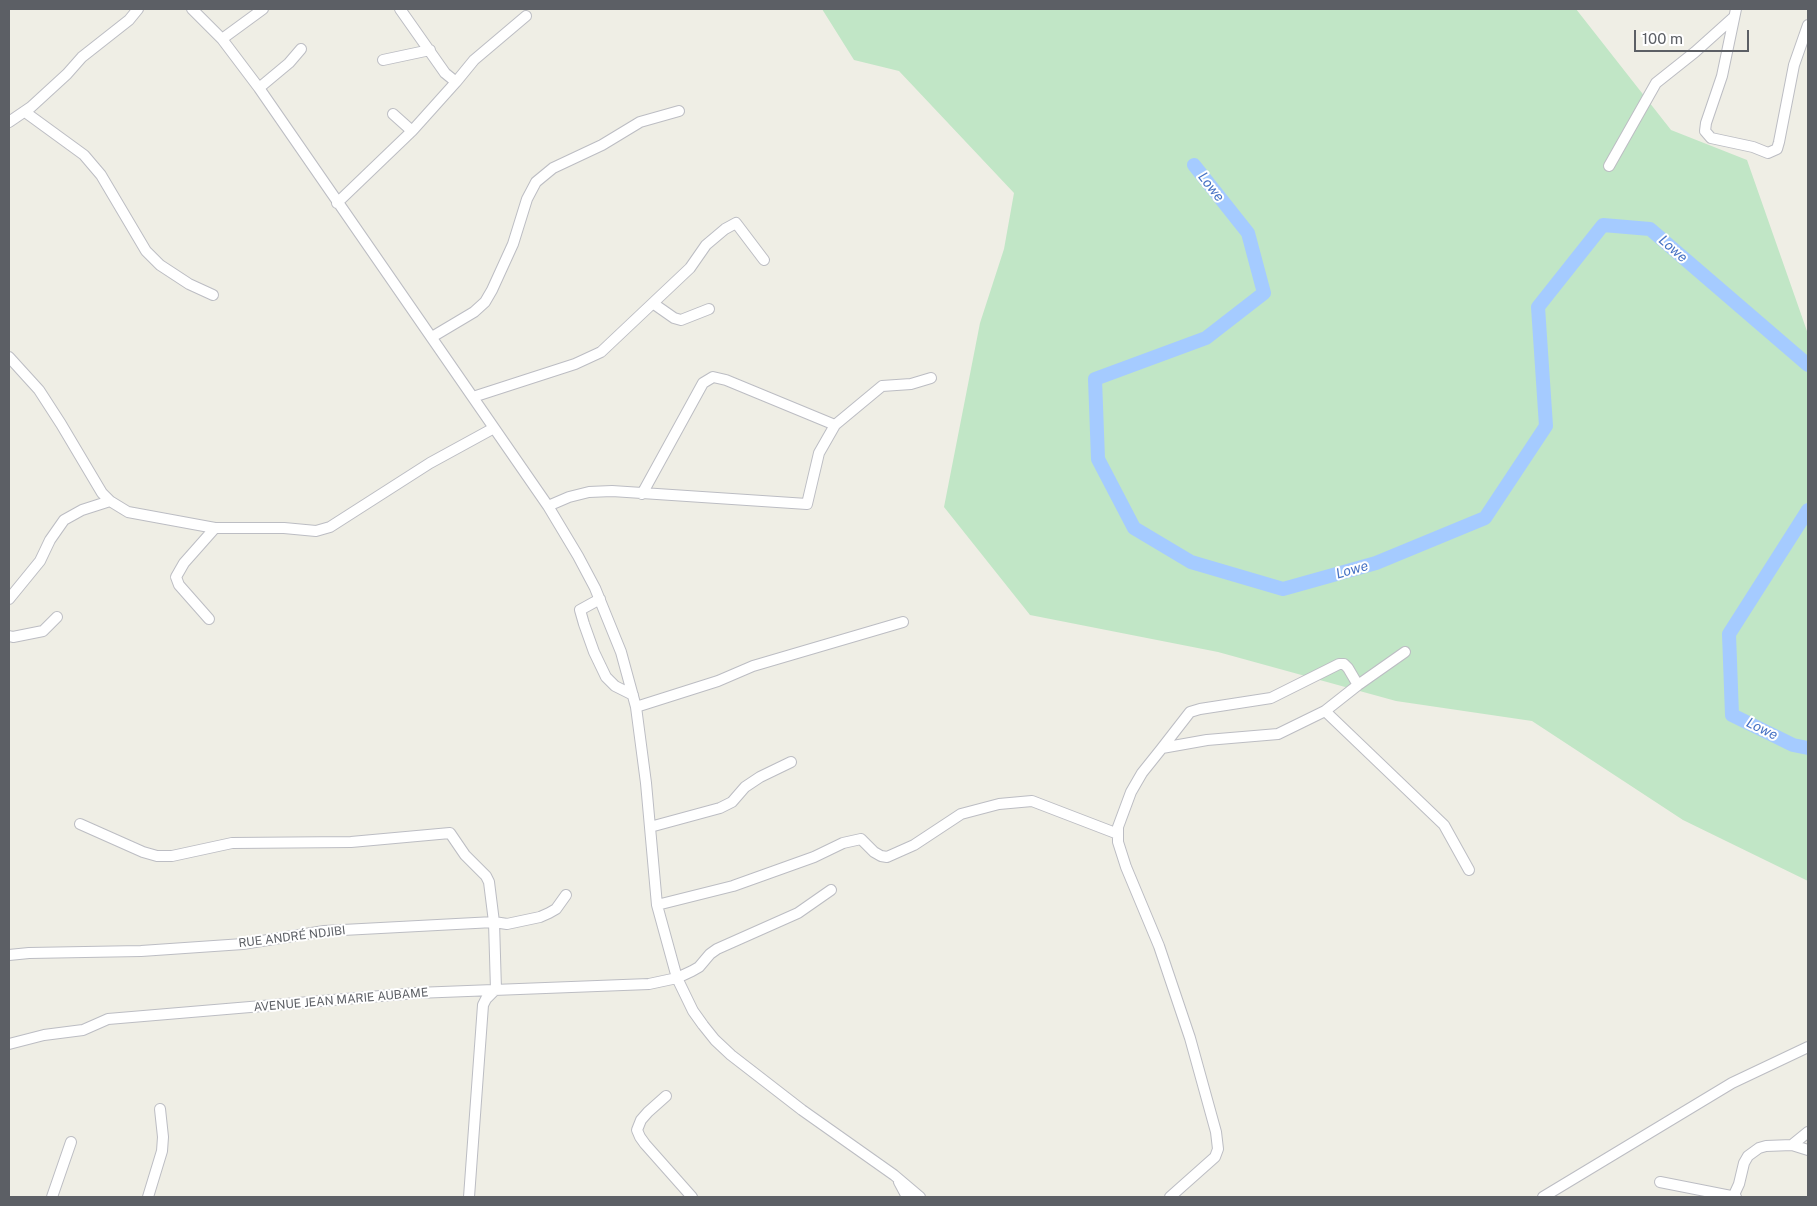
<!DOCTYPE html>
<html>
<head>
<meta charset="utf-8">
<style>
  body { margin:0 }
  #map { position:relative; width:1817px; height:1206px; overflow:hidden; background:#efeee5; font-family:"Public Sans",sans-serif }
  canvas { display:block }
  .frame { position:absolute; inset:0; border:10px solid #5c5f65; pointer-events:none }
  .scale { position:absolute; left:1634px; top:30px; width:115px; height:22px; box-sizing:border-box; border:2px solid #5c5f65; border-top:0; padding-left:6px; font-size:15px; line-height:18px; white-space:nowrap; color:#5c5f65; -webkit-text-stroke:4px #fff; paint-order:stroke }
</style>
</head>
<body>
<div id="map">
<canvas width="1817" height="1206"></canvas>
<div class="frame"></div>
<div class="scale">100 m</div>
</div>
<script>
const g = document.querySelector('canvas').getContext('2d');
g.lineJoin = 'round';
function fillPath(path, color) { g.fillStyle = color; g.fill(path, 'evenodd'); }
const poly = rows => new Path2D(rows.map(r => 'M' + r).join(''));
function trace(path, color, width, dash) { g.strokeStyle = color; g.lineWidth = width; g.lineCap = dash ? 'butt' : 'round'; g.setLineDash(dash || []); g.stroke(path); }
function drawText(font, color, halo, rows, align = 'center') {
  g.font = font + ' "Public Sans",sans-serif'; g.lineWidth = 4; g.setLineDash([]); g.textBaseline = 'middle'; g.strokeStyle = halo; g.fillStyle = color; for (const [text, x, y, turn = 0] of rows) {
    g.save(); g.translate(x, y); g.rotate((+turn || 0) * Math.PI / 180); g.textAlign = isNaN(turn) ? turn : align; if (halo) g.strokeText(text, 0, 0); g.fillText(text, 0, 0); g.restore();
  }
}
const green = poly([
  [822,9,1576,9,1671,130,1747,160,1808,334,1808,881,1683,820,1532,721,1396,701,1218,652,1030,615,944,507,980,323,1004,249,1014,193,899,71,854,60]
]);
const river = poly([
  [1194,165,1248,233,1264,293,1206,338,1095,379,1098,459,1134,528,1191,562,1283,589,1376,563,1485,518,1546,426,1538,307,1603,225,1650,229,1808,365],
  [1808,510,1729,634,1732,715,1793,745,1808,748]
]);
const minor = poly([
  [192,9,222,39,259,88,548,506,578,556,595,588,621,652,636,707,646,783,657,905,677,978,693,1011,703,1025,715,1040,731,1055,802,1110,894,1175,920,1197],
  [1736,9,1722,76,1706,123,1705,131,1711,138,1753,147,1768,153,1777,149,1779,142,1794,65,1808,25],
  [222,39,263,9],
  [383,60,430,50],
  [456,82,474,60,526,16],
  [259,88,289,63,301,49],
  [25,112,84,155,101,175,146,251,160,265,189,284,213,295],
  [393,114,412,131],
  [9,122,31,107,67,74,82,57,129,20,138,9],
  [1609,166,1656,83,1695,52,1734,17],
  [337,203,412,131,456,82,445,73,400,9],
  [654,304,674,318,681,320,709,309],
  [432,337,474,312,485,302,492,290,513,244,527,199,536,182,553,168,602,145,640,122,679,111],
  [9,357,39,390,61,424,102,493,110,501,128,512,215,528,284,528,316,531,330,527,430,463,494,428],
  [473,397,575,364,601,352,690,268,706,245,725,229,736,223,764,260],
  [642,494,703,383,713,377,726,380,835,425],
  [548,506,569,497,589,492,612,491,807,504,819,453,835,425,882,386,911,384,931,378],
  [9,599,40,561,50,540,64,520,82,510,110,501],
  [600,599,580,610,584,624,594,652,606,677,615,686,633,695],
  [209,619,179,585,176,577,184,563,215,528],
  [9,636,13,637,43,631,57,617],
  [636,707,718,681,753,666,903,622],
  [1325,711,1444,825,1469,870],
  [1162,748,1190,712,1200,709,1271,698,1339,664,1344,664,1348,668,1358,685],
  [80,824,143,852,157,856,172,856,232,843,351,842,450,833,465,855,486,876,489,882,494,922,496,990],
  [650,827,720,808,732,802,745,787,760,777,791,762],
  [657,905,733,886,814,857,843,843,861,839,874,852,881,856,887,857,914,845,961,814,999,804,1032,801,1118,834],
  [9,955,29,953,141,951,243,944,324,931,494,922,507,924,540,917,549,913,556,909,566,895],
  [9,1044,44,1035,83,1030,108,1019,416,993,649,984,677,978,692,971,699,967,710,954,717,949,798,913,831,890],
  [666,1096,648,1112,641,1120,637,1130,640,1137,645,1144,692,1197],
  [1792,1145,1808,1132],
  [899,1182,907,1197],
  [1660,1182,1736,1197],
  [52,1197,71,1142],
  [148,1197,162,1151,163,1137,160,1109],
  [469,1197,483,1005,486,999,495,990],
  [1170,1197,1215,1157,1218,1149,1216,1132,1190,1038,1159,946,1126,867,1118,842,1118,827,1131,792,1142,773,1162,748,1207,740,1278,734,1325,711,1358,685,1405,652],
  [1543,1197,1732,1083,1808,1047],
  [1733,1197,1739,1184,1744,1163,1748,1156,1759,1148,1766,1146,1792,1145,1808,1150]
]);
const streetNames = [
  ["RUE ANDRÉ NDJIBI",292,937,-7],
  ["AVENUE JEAN MARIE AUBAME",341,1000,-5]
];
const waterNames = [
  ["Lowe",1211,187,52],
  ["Lowe",1673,249,41],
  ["Lowe",1352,570,-16],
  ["Lowe",1762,729,26]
];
fillPath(green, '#c1e6c6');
trace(river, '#a5cbff', 14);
trace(minor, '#bcbdc3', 12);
trace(minor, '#fff', 10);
drawText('12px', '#5c5f65', '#fff', streetNames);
drawText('italic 14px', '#4672c4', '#fff', waterNames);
</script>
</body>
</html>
